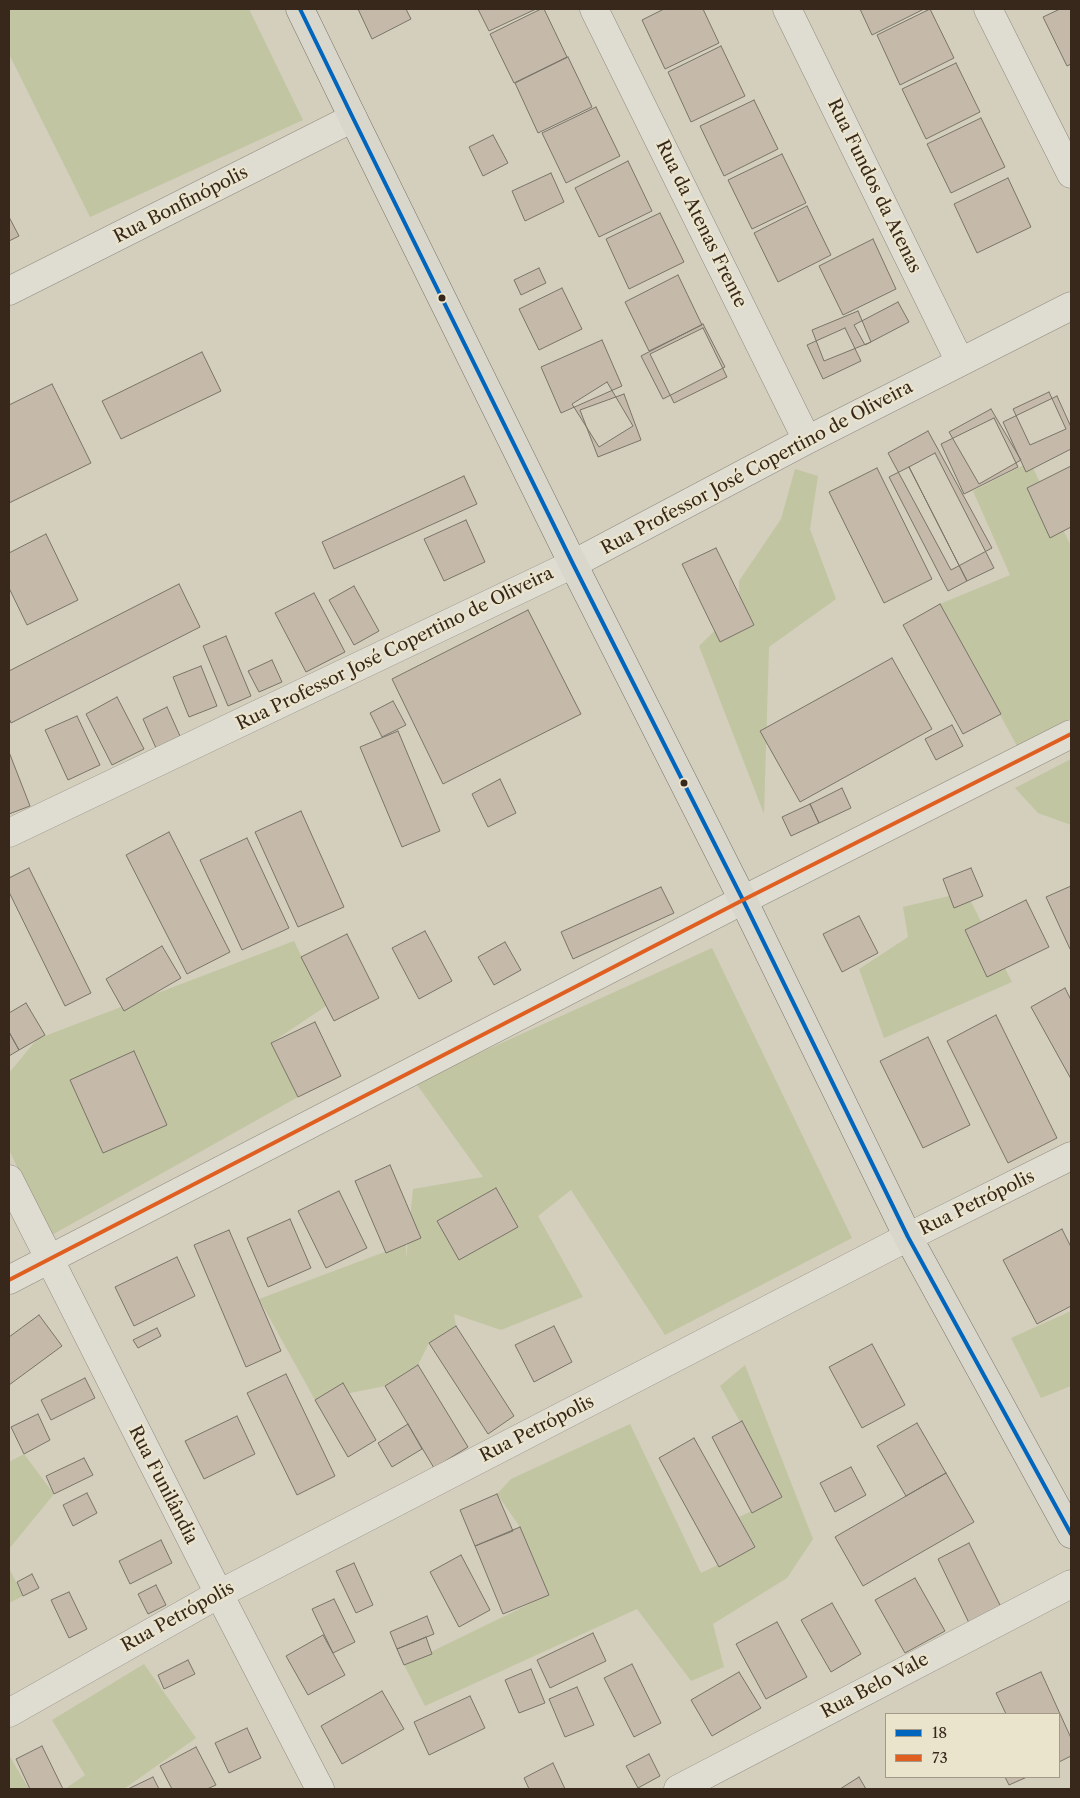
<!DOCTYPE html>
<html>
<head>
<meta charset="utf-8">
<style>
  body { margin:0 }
  #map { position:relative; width:1080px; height:1798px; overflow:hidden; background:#d4cfbc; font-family:"Libre Caslon Text",serif }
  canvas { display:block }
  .frame { position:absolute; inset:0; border:10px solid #38281b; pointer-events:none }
  .legend { position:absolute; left:885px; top:1713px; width:175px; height:65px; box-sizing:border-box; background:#eae4cd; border:1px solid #a39986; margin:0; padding:6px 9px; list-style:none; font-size:15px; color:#38281b }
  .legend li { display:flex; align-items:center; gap:10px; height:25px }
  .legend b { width:25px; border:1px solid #a39986 }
</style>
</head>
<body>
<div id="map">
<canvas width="1080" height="1798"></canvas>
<div class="frame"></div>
<ul class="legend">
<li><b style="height:6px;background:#0065bd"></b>18</li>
<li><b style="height:6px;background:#df5f21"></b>73</li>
</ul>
</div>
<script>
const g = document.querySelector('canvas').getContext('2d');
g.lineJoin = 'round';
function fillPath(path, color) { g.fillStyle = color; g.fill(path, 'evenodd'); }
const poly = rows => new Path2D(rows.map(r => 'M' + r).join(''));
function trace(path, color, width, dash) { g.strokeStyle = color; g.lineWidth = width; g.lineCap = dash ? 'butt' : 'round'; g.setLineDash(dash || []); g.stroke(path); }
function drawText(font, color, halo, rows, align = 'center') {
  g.font = font + ' "Libre Caslon Text",serif'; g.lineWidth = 4.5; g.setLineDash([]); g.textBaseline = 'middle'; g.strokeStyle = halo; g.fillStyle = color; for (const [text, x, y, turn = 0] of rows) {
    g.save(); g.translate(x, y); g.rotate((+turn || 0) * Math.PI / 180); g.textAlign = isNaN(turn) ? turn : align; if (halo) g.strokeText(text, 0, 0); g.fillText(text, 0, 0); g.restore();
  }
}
const green = poly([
  [9,9,249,9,303,120,90,217,9,54],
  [1030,462,1071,546,1071,718,1017,746,940,604,1010,575,973,491],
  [795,469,818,476,810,529,836,599,769,647,764,814,699,646,739,607,739,581,781,519],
  [1071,759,1071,825,1038,813,1015,788],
  [966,892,1012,982,884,1038,859,969,908,937,903,907],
  [294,941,326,1006,271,1043,298,1097,50,1236,9,1150,9,1073,37,1039],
  [712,948,852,1238,665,1335,571,1190,538,1216,583,1297,501,1330,454,1314,456,1326,429,1343,418,1365,385,1386,315,1400,259,1299,406,1244,406,1259,413,1189,483,1177,415,1082],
  [1071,1311,1071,1386,1041,1398,1011,1338],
  [745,1365,813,1539,787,1578,713,1624,724,1667,691,1681,637,1609,425,1706,404,1665,548,1595,520,1527,497,1494,511,1479,630,1424,701,1573,754,1547,739,1517,782,1497,720,1386],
  [24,1454,54,1494,9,1549,9,1462],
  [9,1568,23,1596,9,1603],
  [144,1664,196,1738,124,1789,65,1789,85,1775,52,1720],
  [9,1755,29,1789,9,1789]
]);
const building = poly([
  [358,9,406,9,411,19,372,39,358,9],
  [478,9,536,9,489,31,478,9],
  [541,9,544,9,567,57,514,83,490,34,541,9],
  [664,9,703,9,719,43,665,69,642,20,664,9],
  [860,9,924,9,872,35,860,9],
  [930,9,954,58,900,85,877,35,930,9],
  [1060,9,1071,9,1071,64,1067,66,1043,17,1060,9],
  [721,46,745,96,691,122,668,72,721,46],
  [568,57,592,107,538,133,515,83,568,57],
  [956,63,980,112,926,139,902,89,956,63],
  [754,100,778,149,724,176,700,126,754,100],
  [596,107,620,156,566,183,542,133,596,107],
  [981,118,1005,167,951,193,927,144,981,118],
  [493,135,508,163,483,176,469,147,493,135],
  [782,154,806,203,752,229,728,180,782,154],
  [628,161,652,211,599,237,575,188,628,161],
  [551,173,564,202,525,221,512,191,551,173],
  [1008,178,1031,227,977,253,954,204,1008,178],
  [807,206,831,255,778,282,754,233,807,206],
  [660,213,684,262,629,289,606,239,660,213],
  [9,217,19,236,9,241,9,217],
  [873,239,896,289,843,315,819,266,873,239],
  [539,268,546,283,521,295,514,280,539,268],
  [678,275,702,325,649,351,625,302,678,275],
  [562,288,582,329,539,350,519,309,562,288],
  [898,302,909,322,865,345,854,325,898,302],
  [858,311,871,342,824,361,812,330,858,311],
  [703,324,725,367,663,399,641,356,703,324],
  [703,328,727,377,674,403,650,354,703,328],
  [845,328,861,361,823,379,807,345,845,328],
  [602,340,622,386,561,413,541,367,602,340],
  [202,352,221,391,121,439,102,401,202,352],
  [607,382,633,426,599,447,572,404,607,382],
  [52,384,91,463,9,503,9,405,52,384],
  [1049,392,1066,429,1030,445,1013,409,1049,392],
  [624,394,641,440,598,457,580,410,624,394],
  [1057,396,1071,427,1071,449,1026,472,1003,422,1057,396],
  [991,409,1021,460,979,484,949,432,991,409],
  [994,418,1018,467,964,494,941,444,994,418],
  [928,431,992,548,951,570,888,453,928,431],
  [935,453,994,568,967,581,909,467,935,453],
  [1071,466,1071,527,1050,538,1027,488,1071,466],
  [909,467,967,581,948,591,889,477,909,467],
  [877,468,932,579,884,603,829,492,877,468],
  [464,476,477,504,334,569,322,542,464,476],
  [466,520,485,562,444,581,424,539,466,520],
  [46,534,78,600,27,625,9,588,9,553,46,534],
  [716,548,754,625,720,642,682,564,716,548],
  [179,584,200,627,11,723,9,718,9,671,179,584],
  [354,586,379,631,354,645,329,600,354,586],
  [314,593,345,652,306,672,275,613,314,593],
  [940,604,1001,714,963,734,903,625,940,604],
  [528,610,581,714,443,784,392,679,528,610],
  [226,636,251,696,228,706,203,646,226,636],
  [892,658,932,729,800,802,760,731,892,658],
  [272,660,282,682,259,692,248,671,272,660],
  [201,666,217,706,189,717,173,677,201,666],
  [117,697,144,749,112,765,86,714,117,697],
  [393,701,406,725,382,737,370,713,393,701],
  [167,707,180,736,156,748,143,719,167,707],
  [77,716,100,765,68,780,45,730,77,716],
  [952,725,963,746,936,760,925,739,952,725],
  [398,731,440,831,402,847,360,747,398,731],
  [9,752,30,806,9,814,9,752],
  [500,779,516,813,488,827,472,794,500,779],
  [842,788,851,808,819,823,810,804,842,788],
  [810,804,819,823,791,836,782,817,810,804],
  [301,811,344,907,298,927,255,832,301,811],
  [169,832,230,952,187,974,126,855,169,832],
  [247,838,289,928,242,950,200,860,247,838],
  [29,868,91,993,65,1006,9,892,9,878,29,868],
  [971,868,983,896,954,908,943,879,971,868],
  [1071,886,1071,949,1070,949,1046,897,1071,886],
  [661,887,674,913,573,959,561,932,661,887],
  [1026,900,1049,947,987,977,965,930,1026,900],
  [859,916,878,953,842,972,823,934,859,916],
  [425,931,452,981,419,999,392,948,425,931],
  [347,934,379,998,334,1021,301,957,347,934],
  [505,942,521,970,494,985,478,957,505,942],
  [162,946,181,978,124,1011,106,979,162,946],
  [1065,988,1071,1000,1071,1079,1031,1007,1065,988],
  [26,1003,45,1035,19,1050,9,1032,9,1013,26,1003],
  [996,1015,1057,1138,1008,1163,947,1041,996,1015],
  [315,1022,341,1076,298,1097,271,1043,315,1022],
  [9,1032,19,1050,9,1056,9,1032],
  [928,1037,970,1125,923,1148,880,1061,928,1037],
  [134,1051,167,1125,103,1153,70,1080,134,1051],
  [390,1165,421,1238,386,1253,355,1181,390,1165],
  [496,1188,518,1227,459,1260,437,1221,496,1188],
  [339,1191,367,1248,326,1268,298,1211,339,1191],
  [290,1219,311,1268,268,1287,247,1238,290,1219],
  [1062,1229,1071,1247,1071,1306,1037,1324,1003,1260,1062,1229],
  [229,1230,281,1351,246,1367,194,1245,229,1230],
  [177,1257,195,1296,134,1326,115,1287,177,1257],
  [39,1315,62,1346,9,1385,9,1337,39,1315],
  [456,1326,514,1416,488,1434,429,1343,456,1326],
  [554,1326,572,1362,534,1382,515,1345,554,1326],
  [157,1328,161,1336,138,1348,133,1340,157,1328],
  [872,1344,905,1405,862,1428,829,1367,872,1344],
  [418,1365,468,1447,434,1468,385,1386,418,1365],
  [286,1374,335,1476,297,1495,247,1393,286,1374],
  [85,1378,95,1398,51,1420,41,1400,85,1378],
  [343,1383,376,1440,348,1457,315,1400,343,1383],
  [38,1414,50,1440,24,1454,11,1427,38,1414],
  [237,1416,255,1454,204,1479,185,1441,237,1416],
  [742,1421,782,1497,752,1513,712,1437,742,1421],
  [917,1423,946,1473,906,1496,877,1446,917,1423],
  [408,1424,422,1449,392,1467,378,1443,408,1424],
  [694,1438,755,1547,719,1567,659,1458,694,1438],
  [84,1458,93,1475,54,1494,46,1476,84,1458],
  [851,1467,866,1495,835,1512,820,1483,851,1467],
  [946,1473,974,1522,863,1586,835,1537,946,1473],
  [87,1493,97,1513,73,1526,63,1505,87,1493],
  [497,1494,513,1531,475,1546,460,1510,497,1494],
  [520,1527,549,1595,503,1614,475,1546,520,1527],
  [161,1540,172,1563,130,1584,119,1561,161,1540],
  [969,1543,1002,1609,970,1625,938,1559,969,1543],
  [461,1555,490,1610,459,1627,430,1572,461,1555],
  [354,1563,373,1605,356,1613,336,1571,354,1563],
  [32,1574,39,1588,23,1596,17,1582,32,1574],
  [915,1578,945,1631,905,1653,875,1600,915,1578],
  [156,1585,166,1605,148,1614,138,1594,156,1585],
  [69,1592,87,1629,69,1638,51,1600,69,1592],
  [334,1599,355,1642,333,1653,312,1609,334,1599],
  [832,1603,861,1654,831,1672,801,1620,832,1603],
  [427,1616,434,1634,397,1649,390,1632,427,1616],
  [777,1622,807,1677,766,1699,736,1644,777,1622],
  [593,1633,606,1661,550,1688,537,1660,593,1633],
  [323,1635,345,1675,308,1695,286,1656,323,1635],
  [426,1637,432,1654,404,1665,397,1649,426,1637],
  [188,1660,195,1674,164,1689,158,1675,188,1660],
  [632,1664,661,1723,634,1737,604,1678,632,1664],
  [531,1669,545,1703,519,1713,505,1680,531,1669],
  [739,1672,761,1708,712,1736,691,1700,739,1672],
  [1041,1672,1071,1738,1071,1756,1059,1762,1059,1714,1006,1714,996,1693,1041,1672],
  [577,1687,594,1725,565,1737,549,1699,577,1687],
  [382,1691,404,1729,342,1764,321,1726,382,1691],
  [470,1696,485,1728,429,1755,414,1722,470,1696],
  [247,1728,261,1758,229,1773,215,1743,247,1728],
  [42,1746,63,1789,30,1789,16,1759,42,1746],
  [196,1747,216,1785,207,1789,172,1789,160,1766,196,1747],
  [649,1754,660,1776,638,1788,626,1766,649,1754],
  [553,1763,565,1789,529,1789,524,1778,553,1763],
  [153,1777,159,1789,128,1789,153,1777],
  [859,1777,866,1789,840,1789,859,1777],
  [1005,1777,1027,1777,1009,1785,1005,1777]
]);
const minor = poly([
  [594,9,807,440],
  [787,9,960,362],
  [988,9,1071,174],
  [9,291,353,118],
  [9,833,573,564,807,440,1071,306],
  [9,1179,219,1594,320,1789],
  [9,1280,743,900,1071,734],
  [9,1713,219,1594,908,1237,1071,1156],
  [678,1789,1071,1584]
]);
const primary = poly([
  [300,9,353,118,573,564,743,900,908,1237,1071,1534]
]);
const bus1 = poly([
  [300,9,353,118,573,564,743,900,908,1237,1071,1534]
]);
const bus2 = poly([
  [9,1280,743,900,1071,734]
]);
const markers = [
  [442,298,4.5,"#38281b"],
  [684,783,4.5,"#38281b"]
];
const streetNames = [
  ["Rua Fundos da Atenas",874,186,64],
  ["Rua Bonfinópolis",181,205,-27],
  ["Rua da Atenas Frente",701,224,64],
  ["Rua Professor José Copertino de Oliveira",757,468,-28],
  ["Rua Professor José Copertino de Oliveira",395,649,-26],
  ["Rua Petrópolis",977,1203,-26],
  ["Rua Petrópolis",537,1429,-27],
  ["Rua Funilândia",163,1485,63],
  ["Rua Petrópolis",178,1617,-29],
  ["Rua Belo Vale",875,1686,-28]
];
fillPath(green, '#c1c5a2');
fillPath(building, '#c5b9aa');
trace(building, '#797468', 1);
trace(minor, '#8f8a7e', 29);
trace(primary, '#797468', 29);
trace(minor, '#dfdcd2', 28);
trace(primary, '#d9d6cb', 28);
trace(bus1, '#0065bd', 4);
trace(bus2, '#df5f21', 4);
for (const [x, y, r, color] of markers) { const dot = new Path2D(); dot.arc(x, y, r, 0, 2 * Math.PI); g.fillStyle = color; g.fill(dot); trace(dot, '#eae4cd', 2); }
drawText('18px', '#38281b', '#eae4cd', streetNames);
</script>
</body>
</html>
